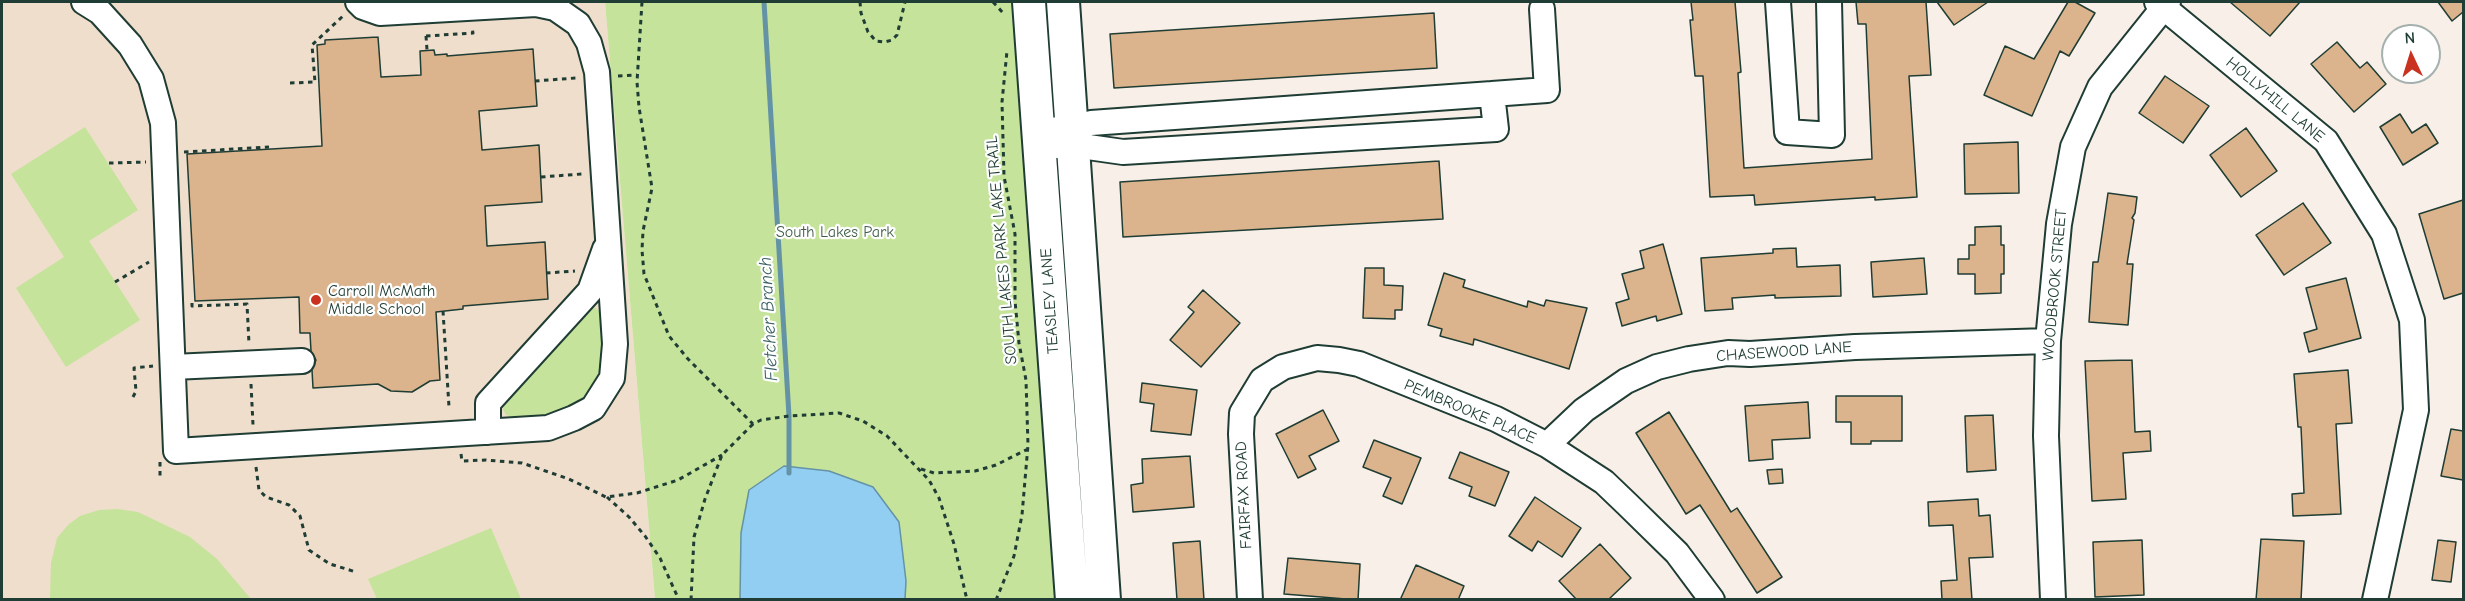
<!DOCTYPE html>
<html>
<head>
<meta charset="utf-8">
<style>
  body { margin:0 }
  #map { position:relative; width:2465px; height:601px; overflow:hidden; background:#f8f0e8; font-family:"Comic Neue",sans-serif }
  canvas { display:block }
  .frame { position:absolute; inset:0; border:3px solid #1f3d34; pointer-events:none }
  .north { position:absolute; left:2381px; top:24px; width:60px; height:60px; box-sizing:border-box; background:#fff; border:2px solid #a5b1ae; border-radius:50%; rotate:356deg; font-size:16px; font-weight:700; line-height:24px; text-align:center; color:#1f3d34 }
  .north::after { content:''; display:block; margin:auto; width:21px; height:27px; background:#c8321e; clip-path:polygon(50% 0,100% 100%,50% 72%,0 100%) }
</style>
</head>
<body>
<div id="map">
<canvas width="2465" height="601"></canvas>
<div class="frame"></div>
<div class="north">N</div>
</div>
<script>
const g = document.querySelector('canvas').getContext('2d');
g.lineJoin = 'round';
function fillPath(path, color) { g.fillStyle = color; g.fill(path, 'evenodd'); }
const poly = rows => new Path2D(rows.map(r => 'M' + r).join(''));
function trace(path, color, width, dash) { g.strokeStyle = color; g.lineWidth = width; g.lineCap = dash ? 'butt' : 'round'; g.setLineDash(dash || []); g.stroke(path); }
function drawText(font, color, halo, rows, align = 'center') {
  g.font = font + ' "Comic Neue",sans-serif'; g.lineWidth = 4.5; g.setLineDash([]); g.textBaseline = 'middle'; g.strokeStyle = halo; g.fillStyle = color; for (const [text, x, y, turn = 0] of rows) {
    g.save(); g.translate(x, y); g.rotate((+turn || 0) * Math.PI / 180); g.textAlign = isNaN(turn) ? turn : align; if (halo) g.strokeText(text, 0, 0); g.fillText(text, 0, 0); g.restore();
  }
}
const built = poly([
  [2,2,605,2,655,599,2,599]
]);
const green = poly([
  [605,2,1029,2,1072,599,655,599],
  [85,127,138,210,89,241,140,320,66,367,16,288,64,257,11,174],
  [588,308,596,308,600,312,602,356,600,374,590,391,576,406,549,416,511,417,506,415,503,410,504,406],
  [118,509,138,512,190,537,217,559,251,599,50,599,51,563,57,538,68,525,80,516,99,510],
  [491,528,521,599,377,599,368,579]
]);
const water = poly([
  [784,466,829,471,873,487,899,522,906,581,905,599,740,599,741,533,749,490,784,466]
]);
const stream = poly([
  [764,2,789,416,789,473]
]);
const building = poly([
  [1691,2,1735,2,1741,72,1738,73,1744,168,1872,159,1866,24,1858,24,1856,2,1926,2,1931,75,1909,76,1917,197,1875,200,1875,197,1755,205,1754,195,1710,197,1703,76,1695,76,1690,20,1693,20,1691,2],
  [1937,2,1988,2,1954,25,1937,2],
  [2068,2,2075,2,2095,13,2069,56,2060,51,2032,116,1984,95,2005,46,2034,59,2068,2],
  [2230,2,2300,2,2270,36,2230,2],
  [2438,2,2463,2,2463,12,2452,21,2438,2],
  [1434,13,1437,68,1114,88,1110,34,1434,13],
  [378,37,381,77,421,75,420,51,434,50,435,55,447,54,447,56,533,49,537,106,479,111,482,150,539,145,542,202,485,206,487,246,545,242,548,299,463,306,463,309,436,312,440,380,430,381,412,392,391,391,378,384,313,388,312,370,316,360,311,351,310,333,300,333,299,297,195,301,187,154,322,146,317,45,325,44,325,40,378,37],
  [2337,42,2360,68,2367,62,2386,84,2354,112,2311,64,2337,42],
  [2165,76,2209,106,2183,143,2139,113,2165,76],
  [2400,114,2412,133,2426,124,2438,143,2403,165,2380,127,2400,114],
  [2246,128,2277,171,2241,197,2210,155,2246,128],
  [2018,142,2019,193,1965,194,1964,144,2018,142],
  [1439,161,1443,219,1123,237,1120,182,1439,161],
  [2108,193,2137,197,2135,213,2132,218,2134,220,2127,264,2133,264,2128,325,2089,322,2093,262,2098,262,2108,193],
  [2463,200,2463,293,2444,299,2419,214,2463,200],
  [2303,203,2331,243,2284,275,2256,235,2303,203],
  [2001,226,2001,245,2004,245,2004,274,2001,274,2001,293,1975,294,1975,274,1958,274,1958,259,1969,259,1969,245,1975,245,1975,227,2001,226],
  [1663,244,1682,314,1657,321,1656,316,1622,326,1616,303,1629,299,1622,274,1644,268,1640,251,1663,244],
  [1796,248,1797,267,1840,265,1841,296,1775,298,1775,295,1732,298,1733,309,1705,311,1701,258,1773,253,1773,249,1796,248],
  [1924,258,1927,294,1873,297,1871,262,1924,258],
  [1365,268,1384,268,1384,285,1403,286,1402,310,1395,310,1395,319,1363,318,1365,268],
  [1444,273,1465,280,1463,287,1527,307,1528,301,1544,306,1546,300,1587,308,1569,369,1474,339,1473,345,1440,336,1442,329,1428,325,1444,273],
  [2346,278,2361,338,2309,352,2304,333,2317,329,2306,288,2346,278],
  [1203,290,1240,323,1201,367,1170,340,1194,312,1188,307,1203,290],
  [2132,360,2135,432,2150,431,2151,451,2123,453,2126,499,2092,501,2085,361,2132,360],
  [2348,370,2352,423,2336,424,2341,514,2293,516,2292,494,2304,493,2301,427,2298,427,2294,374,2348,370],
  [1142,383,1197,390,1191,435,1151,431,1154,404,1140,402,1142,383],
  [1836,396,1902,396,1902,441,1871,441,1871,444,1851,444,1851,422,1836,422,1836,396],
  [1808,402,1810,438,1772,440,1773,459,1749,461,1745,406,1808,402],
  [1323,410,1339,441,1309,456,1316,469,1298,478,1276,434,1323,410],
  [1669,412,1731,512,1737,508,1782,577,1757,593,1700,505,1686,514,1636,433,1669,412],
  [1993,415,1996,470,1967,472,1965,416,1993,415],
  [2451,429,2463,431,2463,480,2441,476,2451,429],
  [1374,440,1421,458,1402,504,1383,496,1391,478,1363,467,1374,440],
  [1460,452,1509,472,1495,506,1469,496,1472,487,1449,478,1460,452],
  [1190,456,1194,507,1133,512,1131,485,1143,483,1142,459,1190,456],
  [1782,469,1783,483,1769,484,1767,470,1782,469],
  [1535,497,1581,528,1562,557,1538,541,1532,551,1509,536,1535,497],
  [1978,499,1979,516,1990,515,1993,557,1969,558,1972,600,1942,600,1941,581,1957,580,1953,525,1929,526,1928,502,1978,499],
  [2261,539,2304,541,2301,600,2256,600,2261,539],
  [2142,540,2144,595,2095,597,2093,542,2142,540],
  [2438,540,2456,542,2451,582,2432,580,2438,540],
  [1200,541,1204,600,1177,600,1173,543,1200,541],
  [1600,544,1631,578,1608,600,1577,600,1559,581,1600,544],
  [1288,558,1360,564,1358,600,1284,594,1288,558],
  [1416,565,1464,586,1458,600,1400,600,1416,565]
]);
const path = poly([
  [642,2,637,82,639,107,652,188,643,231,642,250,644,274,669,336,688,359,753,424,761,420,789,416,839,413,863,421,887,436,929,480,939,498,954,544,967,600],
  [860,2,861,13,868,32,876,41,885,42,892,40,897,35,905,2],
  [993,2,1005,15],
  [426,36,473,33,472,27],
  [426,36,427,50],
  [618,76,637,75],
  [535,81,576,78],
  [290,83,315,82,312,45,343,16],
  [184,152,269,147],
  [109,163,146,162],
  [541,177,582,174],
  [546,273,575,271],
  [115,282,149,262],
  [192,303,192,306,247,304,249,344],
  [443,311,449,407],
  [251,384,253,425],
  [133,397,136,391,134,368,153,366],
  [461,454,462,461,486,460,522,463,569,479,606,497,637,493,678,480,722,455],
  [160,462,160,477],
  [256,467,259,490,266,497,289,505,300,516,309,550,330,564,356,572],
  [921,469,934,473,975,471,996,465,1028,449],
  [607,497,629,517,645,536,660,558,679,600],
  [691,600,694,537,705,499,722,455,753,424],
  [996,600,1014,556,1022,515,1028,445,1026,380,1019,343,1015,301,1015,234,1004,176,1002,102,1007,51]
]);
const minor = poly([
  [84,2,100,12,130,45,151,79,163,123,176,451,548,428,574,418,593,408,612,378,615,344,597,72,589,43,578,24,555,8,536,4,380,13,363,7,358,2],
  [1778,2,1787,132,1832,135,1829,2],
  [2157,2,2326,141,2384,234,2412,320,2416,410,2375,600],
  [1492,94,1547,90,1542,9],
  [1039,131,1072,128,1091,123,1492,94,1496,129,1123,152,1074,145,1057,146],
  [173,367,302,361],
  [488,432,488,403,590,291,605,249],
  [1547,445,1584,410,1626,381,1657,367,1689,359,1728,353,1750,354,1855,347,2048,341],
  [1250,600,1241,434,1242,413,1262,380,1283,367,1317,358,1339,360,1359,364,1496,419,1547,445,1604,482,1627,504,1677,553,1712,600],
  [2053,600,2046,436,2048,341,2059,224,2073,147,2100,87,2168,2]
]);
const major = poly([
  [1029,2,1072,600],
  [1063,2,1104,600]
]);
const markers = [
  [316,300,6,"#c8321e"]
];
const streetNames = [
  ["HOLLYHILL LANE",2275,100,40],
  ["SOUTH LAKES PARK LAKE TRAIL",1002,250,-95],
  ["WOODBROOK STREET",2055,285,-85],
  ["TEASLEY LANE",1050,301,-94],
  ["CHASEWOOD LANE",1784,352,-4],
  ["PEMBROOKE PLACE",1470,412,23],
  ["FAIRFAX ROAD",1244,495,-93]
];
const parkNames = [
  ["South Lakes Park",835,232]
];
const poiNames = [
  ["Carroll McMath",328,291],
  ["Middle School",328,309]
];
const waterNames = [
  ["Fletcher Branch",769,319,-93]
];
fillPath(built, '#efdecc');
fillPath(green, '#c5e39b');
fillPath(water, '#92cdf2');
trace(water, '#6493a6', 1.5);
trace(stream, '#6493a6', 5);
fillPath(building, '#dbb38c');
trace(building, '#1f3d34', 1.5);
trace(minor, '#1f3d34', 28);
trace(major, '#1f3d34', 36);
trace(path, '#1f3d34', 3, [4.5, 4.5]);
trace(minor, '#fff', 24);
trace(major, '#fff', 32);
for (const [x, y, r, color] of markers) { const dot = new Path2D(); dot.arc(x, y, r, 0, 2 * Math.PI); g.fillStyle = color; g.fill(dot); trace(dot, '#fff', 2); }
drawText('16px', '#1f3d34', '#fff', streetNames);
drawText('16px', '#405e49', '#fff', parkNames);
drawText('16px', '#1f3d34', '#fff', poiNames, 'left');
drawText('italic 18px', '#3c6164', '#fff', waterNames);
</script>
</body>
</html>
